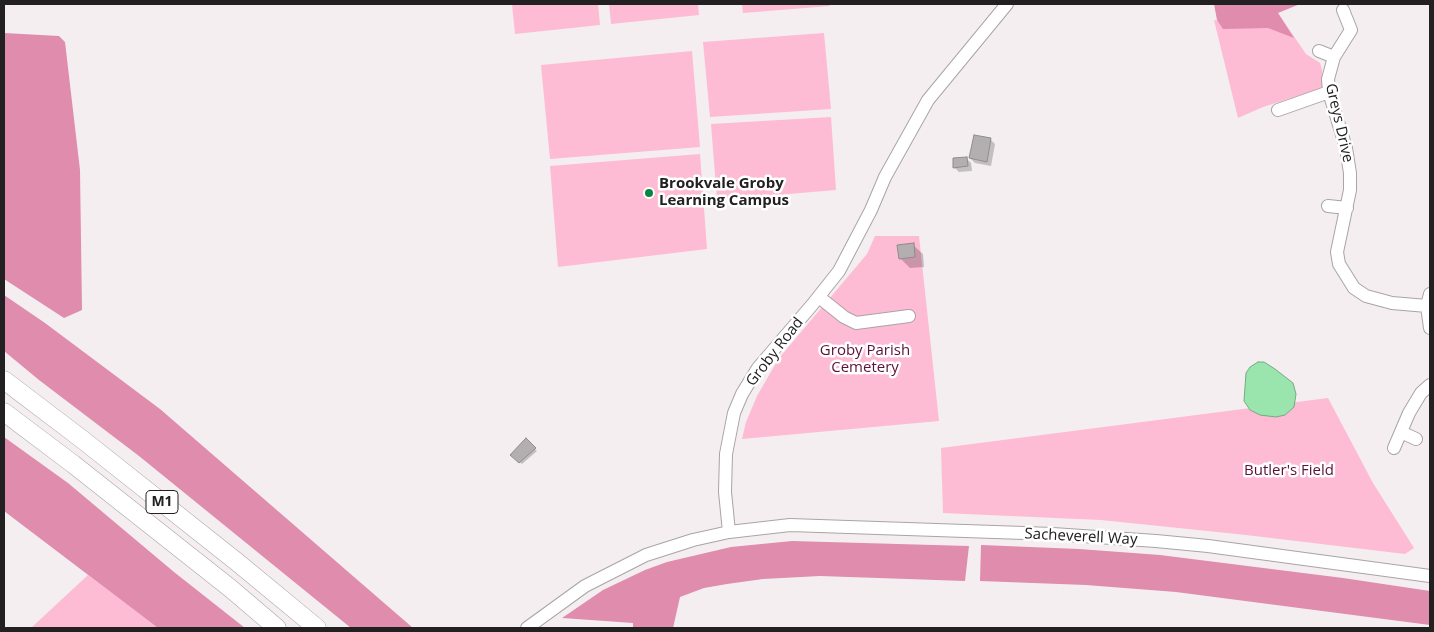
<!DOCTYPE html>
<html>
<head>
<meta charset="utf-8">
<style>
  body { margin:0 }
  #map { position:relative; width:1434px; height:632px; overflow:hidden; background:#f4eef0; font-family:"Open Sans",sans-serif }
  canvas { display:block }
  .frame { position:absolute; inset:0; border:5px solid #222021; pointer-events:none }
</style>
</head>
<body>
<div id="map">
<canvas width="1434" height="632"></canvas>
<div class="frame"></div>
</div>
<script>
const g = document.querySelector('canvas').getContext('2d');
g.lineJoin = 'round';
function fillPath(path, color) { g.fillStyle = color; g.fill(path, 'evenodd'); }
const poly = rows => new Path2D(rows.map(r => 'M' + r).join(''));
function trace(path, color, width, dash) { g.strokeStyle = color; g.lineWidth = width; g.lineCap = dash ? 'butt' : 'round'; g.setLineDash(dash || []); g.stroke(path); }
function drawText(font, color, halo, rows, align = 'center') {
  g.font = font + ' "Open Sans",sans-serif'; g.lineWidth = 5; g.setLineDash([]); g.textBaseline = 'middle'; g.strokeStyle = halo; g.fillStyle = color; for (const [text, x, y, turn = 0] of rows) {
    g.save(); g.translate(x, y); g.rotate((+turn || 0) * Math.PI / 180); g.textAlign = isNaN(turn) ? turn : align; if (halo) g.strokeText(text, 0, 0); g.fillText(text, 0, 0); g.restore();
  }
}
const green = poly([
  [512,4,598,4,600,25,515,34],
  [609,4,698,4,699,15,611,24],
  [742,4,829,4,830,6,743,13],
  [1278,13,1306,54,1320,63,1322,70,1322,88,1263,107,1238,118,1214,20,1229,23],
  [824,33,831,109,710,117,703,42],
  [692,51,700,147,550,159,541,65],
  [831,117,836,190,717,200,711,124],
  [700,154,707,249,558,267,550,166],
  [875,236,919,236,939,421,742,439,746,422,757,396,779,358,867,254],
  [1328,398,1373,483,1414,548,1405,554,1246,535,1101,520,943,513,941,448],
  [88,575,158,628,31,628]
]);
const forest = poly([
  [1214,4,1300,4,1278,13,1294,38,1268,28,1223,29,1217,20],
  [4,33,59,36,65,42,80,170,82,310,64,318,4,279],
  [4,295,45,323,160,409,413,628,351,628,139,456,39,380,4,351],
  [4,437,68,483,174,572,245,628,158,628,4,511],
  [792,541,969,546,965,581,820,576,763,579,727,584,704,588,680,597,673,628,633,628,633,623,562,618,603,590,645,570,667,562,731,547],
  [981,545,1079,549,1160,555,1343,578,1430,591,1430,625,1176,592,1086,585,980,581]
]);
const water = poly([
  [1258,362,1264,362,1275,369,1293,383,1296,394,1294,407,1285,415,1276,417,1260,415,1250,410,1244,401,1246,373,1250,367,1258,362]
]);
const shadow = poly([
  [990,139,995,144,991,166,975,163,970,158],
  [966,158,971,163,972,171,959,172,954,167],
  [913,245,923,254,924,267,910,268,900,258],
  [526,440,537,451,522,464,511,455]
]);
const building = poly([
  [974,135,991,138,987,162,969,158,974,135],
  [967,157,968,166,953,168,953,158,967,157],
  [914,243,915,257,899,259,897,245,914,243],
  [526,438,536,448,519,463,510,455,526,438]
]);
const minor = poly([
  [1343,10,1351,30,1334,57,1328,79,1329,92,1346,148,1350,173,1350,190,1337,252,1339,264,1354,288,1366,296,1392,303,1427,306],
  [1319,51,1334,57],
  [1278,110,1329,92],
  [1328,206,1347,208],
  [1430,294,1427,306,1430,328],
  [819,297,844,317,856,323,909,316],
  [1401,432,1416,439],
  [1394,448,1409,413,1421,393,1430,385],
  [729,532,725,492,726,454,734,413,742,394,758,368,812,305,839,271,871,210,885,177,928,100,1007,4],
  [527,628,585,586,646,555,693,540,729,532,790,525,1053,534,1156,541,1208,546,1430,576]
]);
const highway = poly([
  [4,380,83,440,237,562,317,628],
  [4,412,73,464,230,588,277,628]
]);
const markers = [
  [649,193,5,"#038743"]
];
const shields = [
  [162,502,32]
];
const shieldNames = [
  ["M1",162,502]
];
const streetNames = [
  ["Greys Drive",1339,123,77],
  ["Groby Road",775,352,-52],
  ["Sacheverell Way",1081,537,3]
];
const poiNames = [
  ["Brookvale Groby",659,184],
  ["Learning Campus",659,201]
];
const parkNames = [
  ["Groby Parish",865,351],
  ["Cemetery",865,368],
  ["Butler's Field",1289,471]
];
fillPath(green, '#febbd4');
fillPath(forest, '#df8cad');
fillPath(water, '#9ae5ad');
trace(water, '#76aa83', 1);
fillPath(shadow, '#0003');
fillPath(building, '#b3aeb0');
trace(building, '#908b8c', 1);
trace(minor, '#a9a4a6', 14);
trace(highway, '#a9a4a6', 19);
trace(minor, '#fff', 12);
trace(highway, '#fff', 18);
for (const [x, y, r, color] of markers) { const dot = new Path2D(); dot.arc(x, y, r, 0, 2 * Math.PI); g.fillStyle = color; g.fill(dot); trace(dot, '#fff', 2); }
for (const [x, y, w] of shields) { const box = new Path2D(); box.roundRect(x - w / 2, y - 11.5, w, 23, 4); g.fillStyle = '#fff'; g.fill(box); trace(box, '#222021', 1); }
drawText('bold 14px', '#222021', null, shieldNames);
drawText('15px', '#222021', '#fff', streetNames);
drawText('bold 15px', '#222021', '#fff', poiNames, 'left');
drawText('15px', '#5b1237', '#fff', parkNames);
</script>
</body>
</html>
